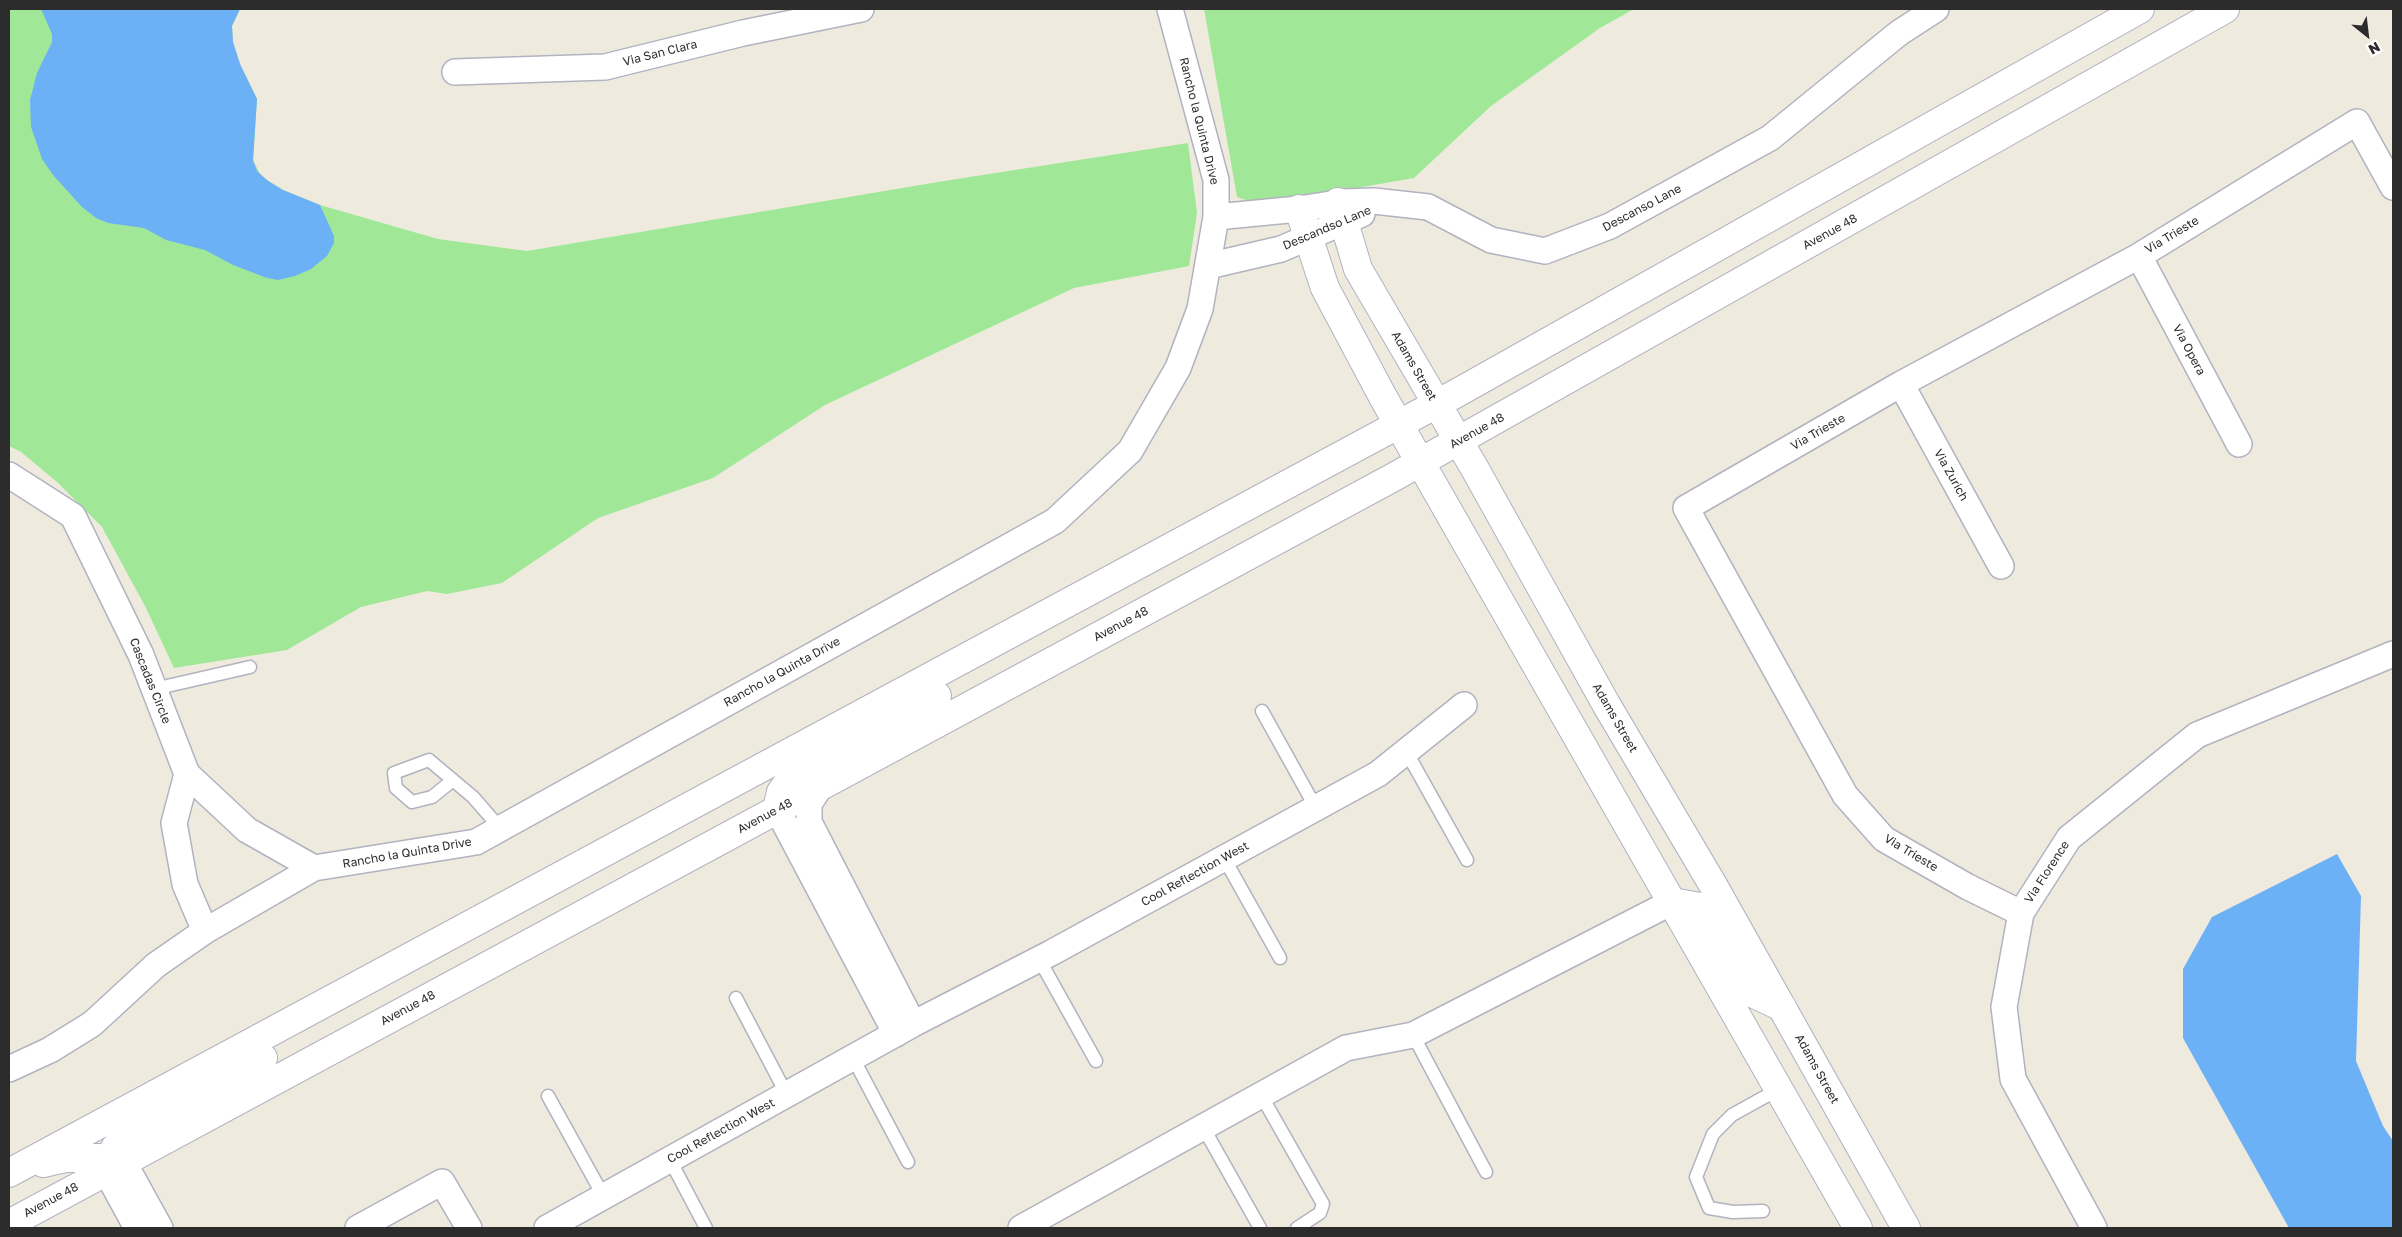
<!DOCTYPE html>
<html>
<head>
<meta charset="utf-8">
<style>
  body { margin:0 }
  #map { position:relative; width:2402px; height:1237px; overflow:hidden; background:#eeebde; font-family:"Golos Text",sans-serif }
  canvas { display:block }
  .frame { position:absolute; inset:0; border:10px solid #2c2c2c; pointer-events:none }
  .north { position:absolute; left:2342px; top:10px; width:50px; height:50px; -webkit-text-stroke:4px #fff; paint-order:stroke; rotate:151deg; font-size:14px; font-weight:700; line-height:20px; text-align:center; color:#2c2c2c }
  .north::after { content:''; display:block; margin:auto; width:18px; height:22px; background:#2c2c2c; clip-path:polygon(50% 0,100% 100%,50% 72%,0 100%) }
</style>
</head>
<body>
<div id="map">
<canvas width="2402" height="1237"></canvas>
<div class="frame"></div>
<div class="north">N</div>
</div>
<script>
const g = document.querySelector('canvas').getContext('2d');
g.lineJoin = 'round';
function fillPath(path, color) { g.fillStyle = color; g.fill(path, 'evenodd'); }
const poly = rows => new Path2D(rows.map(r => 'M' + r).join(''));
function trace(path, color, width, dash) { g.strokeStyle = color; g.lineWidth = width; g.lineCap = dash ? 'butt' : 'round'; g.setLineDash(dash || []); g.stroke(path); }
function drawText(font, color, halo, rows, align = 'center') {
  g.font = font + ' "Golos Text",sans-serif'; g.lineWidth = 4.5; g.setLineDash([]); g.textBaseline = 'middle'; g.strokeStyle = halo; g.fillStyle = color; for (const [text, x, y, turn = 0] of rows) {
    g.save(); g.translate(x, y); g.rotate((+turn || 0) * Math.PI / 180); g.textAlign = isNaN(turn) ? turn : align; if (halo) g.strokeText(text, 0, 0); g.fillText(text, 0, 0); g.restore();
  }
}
const green = poly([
  [9,9,240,9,232,26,233,42,240,64,257,99,253,160,261,176,283,190,320,205,438,239,527,251,944,181,1188,143,1197,213,1189,266,1074,288,825,405,713,478,598,518,502,583,447,594,427,591,361,607,287,650,174,668,145,606,102,527,57,482,21,452,9,446],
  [1204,9,1634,9,1600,28,1491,106,1414,178,1260,205,1237,197]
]);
const water = poly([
  [41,9,240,9,232,26,233,42,240,64,257,99,253,160,257,171,268,181,283,190,320,205,334,236,334,243,327,256,311,269,295,276,278,280,267,278,233,265,205,250,166,240,144,228,108,223,96,218,82,207,53,175,42,159,31,127,30,100,37,73,52,42,52,34],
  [2337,854,2361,896,2356,1061,2383,1126,2393,1141,2393,1228,2289,1228,2183,1038,2183,969,2212,917]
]);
const lane = poly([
  [154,689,250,667],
  [1262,711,1316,808],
  [1406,751,1467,860],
  [453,780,432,797,412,802,396,788,394,773,429,760,473,797,500,828],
  [1224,858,1280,958],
  [1039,959,1096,1061],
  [736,998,787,1095],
  [1413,1035,1486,1172],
  [853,1058,908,1162],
  [1261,1095,1323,1204,1320,1213,1297,1228],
  [548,1096,604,1197],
  [1203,1127,1260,1228],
  [670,1160,706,1228],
  [1763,1211,1733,1212,1709,1208,1696,1177,1713,1134,1732,1115,1779,1089]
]);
const street = poly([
  [455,72,605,67,743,33,861,9],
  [1216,217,1299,209,1343,202,1374,201,1428,207,1491,240,1545,251,1610,226,1770,138,1899,33,1936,9],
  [2139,256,2239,444],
  [1208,266,1281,249,1362,214],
  [1901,384,2001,566],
  [9,475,73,516,141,655,187,774,247,830,314,868],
  [187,774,174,823,185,884,205,931],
  [820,787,809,804,809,822,913,1024],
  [777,809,896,1034],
  [2021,913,1968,887,1884,839,1845,795,1686,508,1901,384,2139,256,2357,122,2393,187],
  [9,1069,50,1050,92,1024,156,965,205,931,314,868,476,842,1055,521,1130,451,1178,368,1200,309,1216,217,1216,180,1170,9],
  [123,1161,160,1228],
  [106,1171,137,1228],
  [358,1228,442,1182,469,1228],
  [547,1228,913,1024,1051,953,1378,774,1464,705],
  [1021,1228,1346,1048,1413,1035,1672,902],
  [2094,1228,2013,1079,2004,1007,2021,913,2069,838,2197,735,2393,654]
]);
const secondary = poly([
  [1338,202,1358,269,1475,469,1606,704,1713,885,1906,1228],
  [1299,209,1325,288,1383,397,1858,1228],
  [777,809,781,792,795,773,937,696],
  [1672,902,1700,907,1750,992,1782,1007],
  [43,1163,65,1158,98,1158,123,1161],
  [106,1170,115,1148,137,1127,263,1058],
  [9,1173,1457,393,2140,9],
  [9,1224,1392,478,2225,9]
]);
const streetNames = [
  ["Via San Clara",660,53,-14],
  ["Rancho la Quinta Drive",1199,121,76],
  ["Descanso Lane",1642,208,-28],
  ["Descandso Lane",1327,228,-23],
  ["Avenue 48",1830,232,-29],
  ["Via Trieste",2172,235,-31],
  ["Via Opera",2189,350,62],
  ["Adams Street",1414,366,60],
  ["Avenue 48",1477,431,-29],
  ["Via Trieste",1818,432,-30],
  ["Via Zurich",1951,475,61],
  ["Avenue 48",1121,624,-28],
  ["Rancho la Quinta Drive",782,672,-29],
  ["Cascadas Circle",150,681,68],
  ["Adams Street",1615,718,60],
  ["Avenue 48",765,816,-28],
  ["Rancho la Quinta Drive",407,853,-10],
  ["Via Trieste",1911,853,31],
  ["Via Florence",2047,872,-57],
  ["Cool Reflection West",1195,874,-29],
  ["Avenue 48",408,1008,-28],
  ["Adams Street",1817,1069,61],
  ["Cool Reflection West",721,1131,-29],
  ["Avenue 48",51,1200,-28]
];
fillPath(green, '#a0e898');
fillPath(water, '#6cb0f5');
trace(lane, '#b2b2c0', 15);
trace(street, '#b2b2c0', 28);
trace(secondary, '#b2b2c0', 30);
trace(lane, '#fff', 12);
trace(street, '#fff', 25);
trace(secondary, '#fff', 28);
drawText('12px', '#2c2c2c', '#fff', streetNames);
</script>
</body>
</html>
